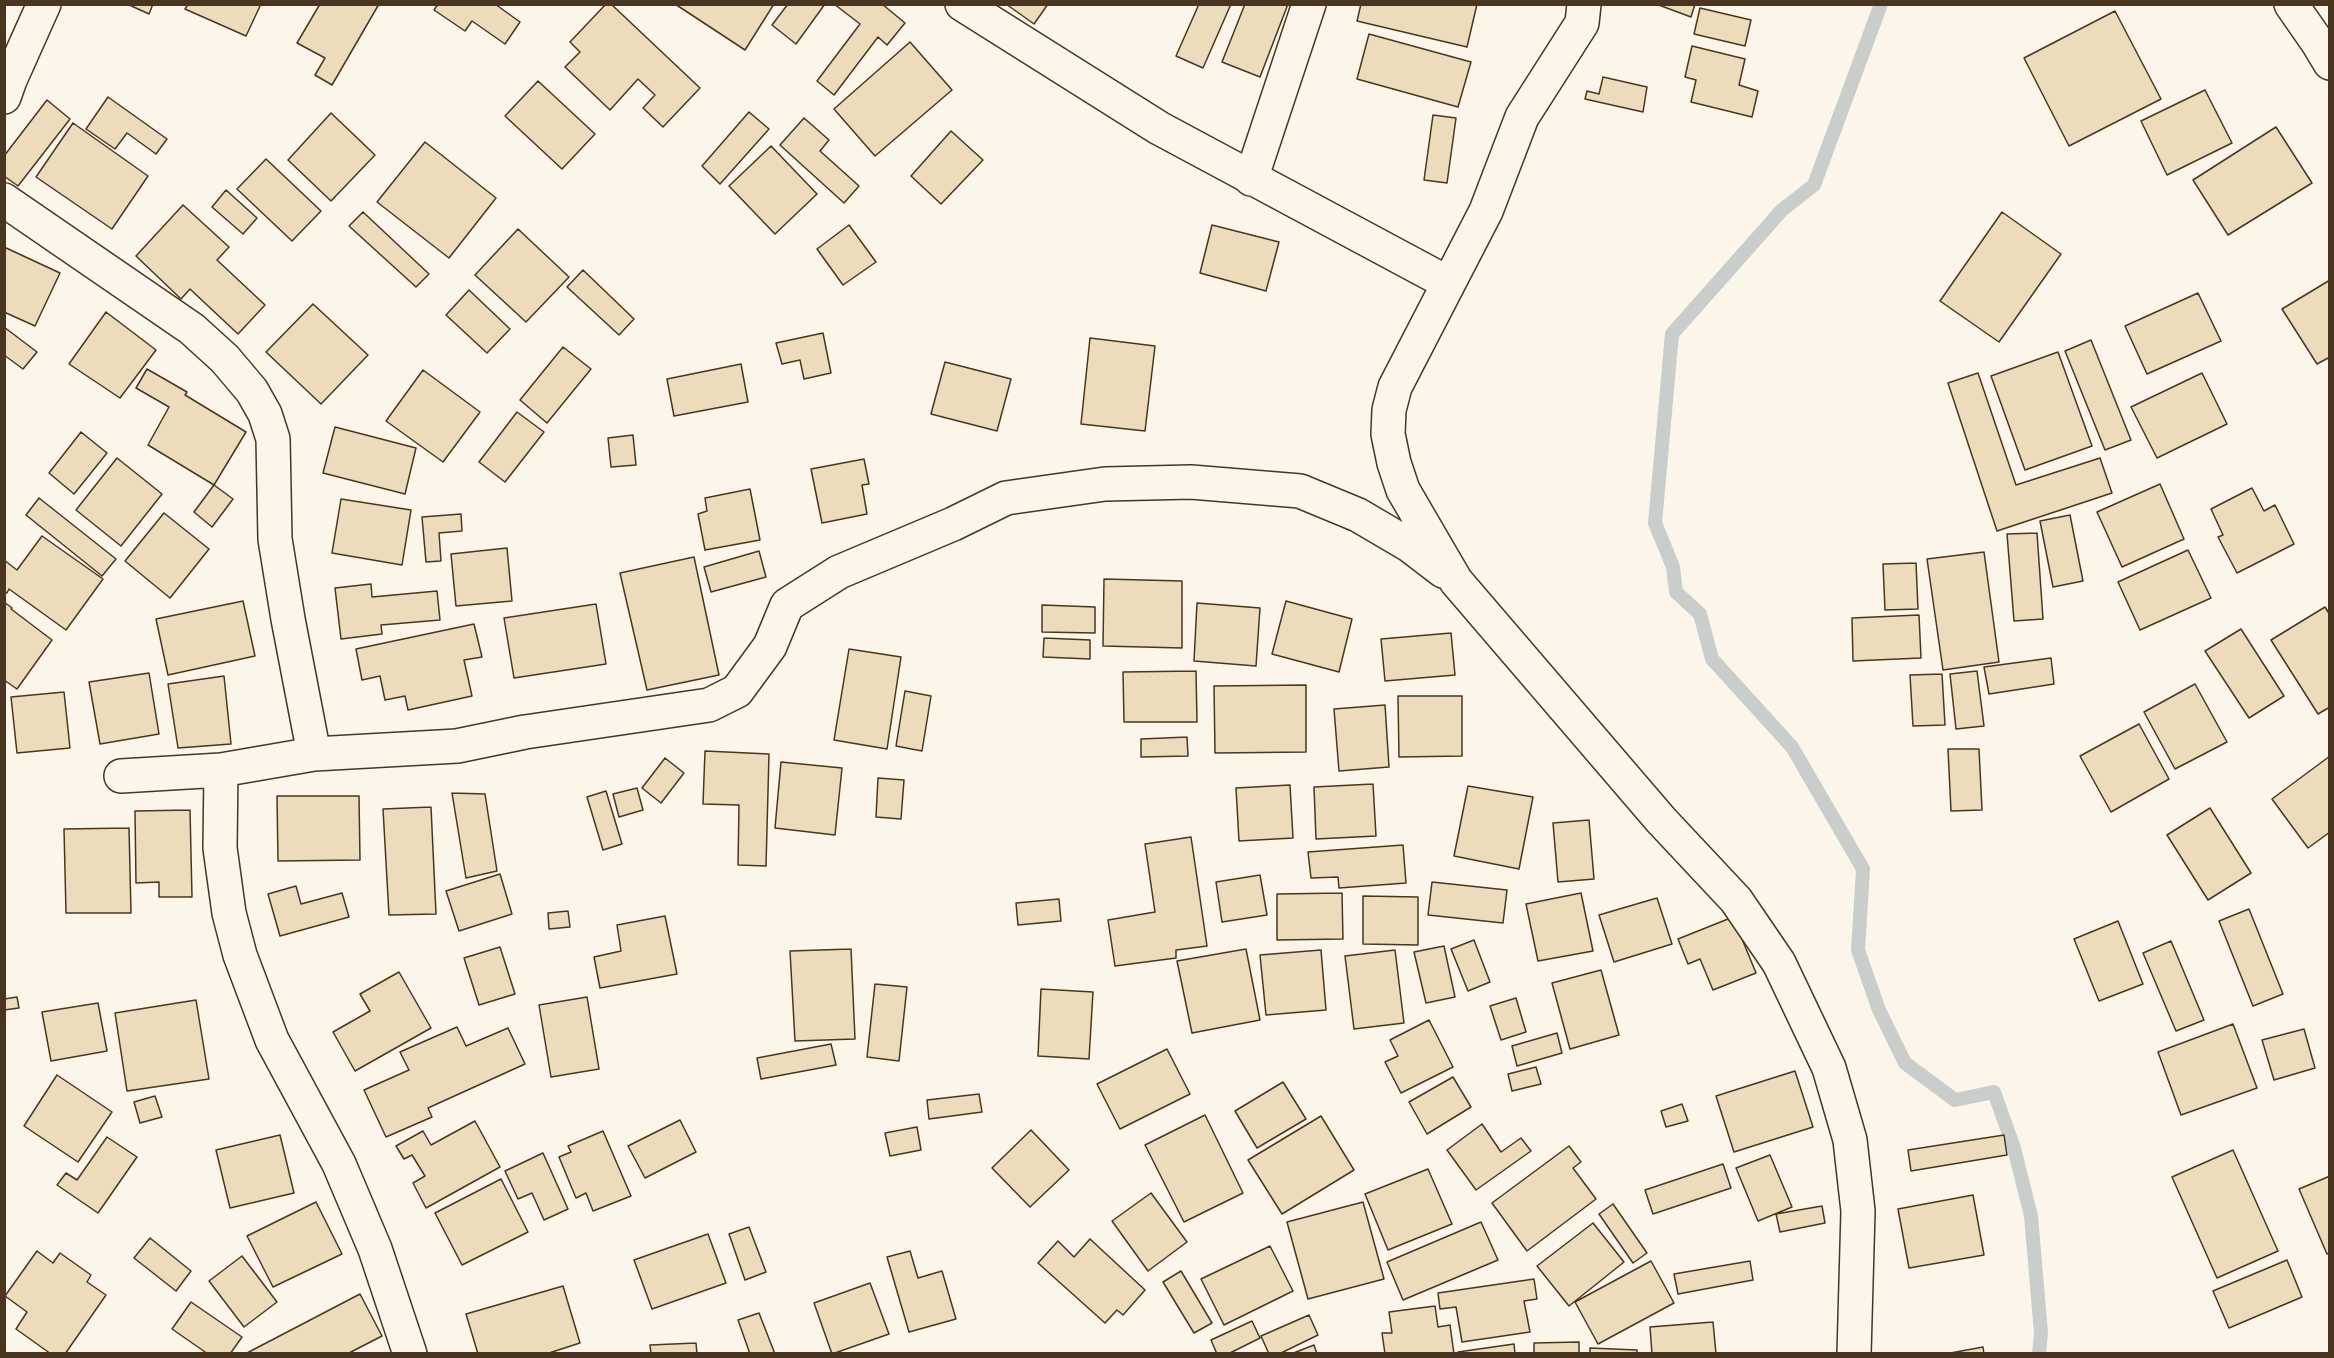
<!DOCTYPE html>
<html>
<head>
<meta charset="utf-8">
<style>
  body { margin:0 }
  #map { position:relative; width:2334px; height:1358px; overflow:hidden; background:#fbf6e9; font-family:"Titillium Web",sans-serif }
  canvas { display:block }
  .frame { position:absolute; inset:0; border:6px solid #4a3520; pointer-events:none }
</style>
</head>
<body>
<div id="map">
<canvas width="2334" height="1358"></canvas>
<div class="frame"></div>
</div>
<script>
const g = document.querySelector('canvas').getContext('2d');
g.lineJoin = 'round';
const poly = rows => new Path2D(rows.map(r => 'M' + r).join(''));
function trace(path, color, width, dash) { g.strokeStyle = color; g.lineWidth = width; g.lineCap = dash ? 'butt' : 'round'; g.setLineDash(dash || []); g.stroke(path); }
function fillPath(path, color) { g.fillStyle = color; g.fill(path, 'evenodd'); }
const stream = poly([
  [1881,4,1814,185,1782,210,1672,334,1655,523,1673,567,1676,592,1700,614,1712,659,1792,747,1863,869,1858,950,1879,1010,1905,1063,1955,1100,1994,1092,2014,1148,2031,1216,2041,1333,2039,1354]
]);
const building = poly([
  [127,4,153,4,149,14,127,4],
  [188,4,261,4,246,36,185,9,188,4],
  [320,4,379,4,332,85,315,75,325,58,297,43,320,4],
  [438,4,495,4,520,22,505,44,472,21,465,31,434,10,438,4],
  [606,4,611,4,700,88,663,127,643,108,655,95,638,79,610,110,565,67,580,52,570,42,606,4],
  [675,4,774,4,745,50,675,4],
  [788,4,825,4,796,44,772,25,788,4],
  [834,4,882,4,905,23,887,45,878,37,834,95,817,81,860,24,834,4],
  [1006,4,1048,4,1034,24,1006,4],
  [1199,4,1231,4,1203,68,1176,56,1199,4],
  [1245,4,1288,4,1260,77,1222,62,1245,4],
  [1361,4,1477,4,1467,47,1357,21,1361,4],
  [1656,4,1695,4,1691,17,1656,4],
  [1700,8,1751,20,1745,46,1694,34,1700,8],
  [2115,11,2161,99,2069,146,2024,58,2115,11],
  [1369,34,1471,62,1458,107,1357,79,1369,34],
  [910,42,952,90,875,156,834,109,910,42],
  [1692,46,1745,59,1739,85,1758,91,1752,117,1691,102,1696,80,1685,77,1692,46],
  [1603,77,1647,87,1643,112,1585,99,1587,91,1599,94,1603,77],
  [538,81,595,134,562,169,505,116,538,81],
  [2205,90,2232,143,2167,175,2141,121,2205,90],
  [108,97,167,139,156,154,127,133,115,149,86,129,108,97],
  [47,100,70,119,18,186,4,176,4,156,47,100],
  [749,112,769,129,720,184,702,166,749,112],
  [331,113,375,155,331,201,288,160,331,113],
  [1433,115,1456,118,1447,183,1424,180,1433,115],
  [804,118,829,140,820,151,859,186,844,203,780,145,804,118],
  [73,123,148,176,112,229,36,177,73,123],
  [2276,127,2312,183,2228,235,2193,180,2276,127],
  [951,131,983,160,941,204,911,176,951,131],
  [425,142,496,198,449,258,377,202,425,142],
  [771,146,817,194,775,234,729,186,771,146],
  [266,159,321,211,292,241,237,189,266,159],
  [226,190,257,218,243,234,212,207,226,190],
  [183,205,229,247,217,260,265,305,238,334,190,289,181,299,136,256,183,205],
  [363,212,429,274,416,287,349,226,363,212],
  [2002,212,2061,254,1999,342,1940,301,2002,212],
  [849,225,876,262,843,285,817,249,849,225],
  [1212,225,1279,242,1266,291,1200,273,1212,225],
  [518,229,569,277,526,322,475,275,518,229],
  [4,247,60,273,35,326,4,312,4,247],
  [583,270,634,319,619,335,567,287,583,270],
  [2330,280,2330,357,2317,364,2282,309,2330,280],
  [469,290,510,329,487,353,446,315,469,290],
  [2198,293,2221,341,2147,374,2125,326,2198,293],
  [313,304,368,355,321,404,266,352,313,304],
  [106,312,156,350,120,398,69,364,106,312],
  [4,327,37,352,23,369,4,355,4,327],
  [823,333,831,373,804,379,800,360,782,364,776,343,823,333],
  [1090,338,1155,346,1145,431,1081,424,1090,338],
  [2091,340,2131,440,2105,450,2065,351,2091,340],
  [563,347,591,369,547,423,520,400,563,347],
  [2058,352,2092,446,2025,470,1991,376,2058,352],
  [945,362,1011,379,997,431,931,414,945,362],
  [741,364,748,402,674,416,667,379,741,364],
  [147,369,187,392,185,395,246,432,214,485,148,445,169,407,136,388,147,369],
  [423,370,480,412,443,462,386,421,423,370],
  [1978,373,2016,485,2100,458,2112,493,1997,531,1948,383,1978,373],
  [2202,373,2227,424,2157,458,2131,407,2202,373],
  [517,412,544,432,505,482,479,462,517,412],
  [335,427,416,448,405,494,323,473,335,427],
  [81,432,107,453,74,494,49,473,81,432],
  [633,435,636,465,611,467,608,438,633,435],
  [117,458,162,494,121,546,76,510,117,458],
  [864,459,869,484,862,485,867,514,822,523,811,469,864,459],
  [2160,484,2184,539,2122,567,2097,512,2160,484],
  [214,485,233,499,212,527,194,512,214,485],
  [2252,488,2264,511,2275,505,2294,544,2237,573,2218,537,2223,535,2211,509,2252,488],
  [750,489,760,540,705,550,698,514,707,511,705,498,750,489],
  [39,498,116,559,102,576,26,515,39,498],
  [341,499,411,510,402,565,332,553,341,499],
  [164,513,209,549,170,598,125,561,164,513],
  [461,514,462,531,439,533,441,561,426,562,422,517,461,514],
  [2070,515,2083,581,2053,587,2040,521,2070,515],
  [2037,533,2043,619,2014,621,2007,534,2037,533],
  [42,536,103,579,66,630,9,589,7,593,4,591,4,560,17,570,42,536],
  [507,548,512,601,456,606,451,554,507,548],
  [2188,550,2211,598,2140,630,2118,582,2188,550],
  [759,551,766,577,711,592,704,567,759,551],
  [1984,552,1999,662,1943,670,1927,559,1984,552],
  [694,557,719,675,647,690,620,573,694,557],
  [1916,563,1918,609,1885,610,1883,564,1916,563],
  [1104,579,1182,581,1182,648,1103,646,1104,579],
  [371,584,372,597,437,591,440,620,381,625,382,634,341,639,335,588,371,584],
  [243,601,255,656,168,675,156,619,243,601],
  [1286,601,1352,619,1339,672,1272,654,1286,601],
  [4,602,12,608,11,609,52,640,17,689,4,680,4,602],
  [1197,603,1260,608,1256,666,1194,661,1197,603],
  [596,604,606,664,514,678,504,618,596,604],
  [1042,605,1095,607,1095,633,1042,632,1042,605],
  [2325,607,2330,615,2330,707,2318,714,2271,640,2325,607],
  [1919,615,1921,658,1853,661,1852,618,1919,615],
  [474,624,482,657,464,660,472,696,408,710,405,696,385,700,380,676,362,680,356,649,474,624],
  [2241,629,2284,696,2249,718,2205,651,2241,629],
  [1451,633,1455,675,1385,681,1381,639,1451,633],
  [1044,638,1090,640,1090,659,1043,657,1044,638],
  [849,649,901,657,887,749,834,740,849,649],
  [2051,658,2054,684,1989,694,1984,667,2051,658],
  [1196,671,1197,722,1124,722,1123,672,1196,671],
  [1977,671,1984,726,1956,729,1950,674,1977,671],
  [149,673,159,734,100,744,89,682,149,673],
  [1942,674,1945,725,1913,726,1910,675,1942,674],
  [224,676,231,744,178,748,168,684,224,676],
  [2195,684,2227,742,2175,769,2144,712,2195,684],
  [1306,685,1306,752,1215,753,1214,686,1306,685],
  [905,691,931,696,922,751,896,746,905,691],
  [64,692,70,748,17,753,11,697,64,692],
  [1398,696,1462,696,1462,756,1399,757,1398,696],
  [1385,705,1389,767,1339,771,1334,709,1385,705],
  [2139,724,2169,779,2111,812,2080,756,2139,724],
  [1187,737,1188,756,1141,757,1141,739,1187,737],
  [1948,749,1979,749,1982,810,1951,811,1948,749],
  [705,751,769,754,766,866,738,865,739,805,703,804,705,751],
  [2330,756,2330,832,2308,848,2272,799,2330,756],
  [665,758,684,773,661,803,642,788,665,758],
  [781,762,842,768,835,835,775,828,781,762],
  [878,778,904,780,901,819,876,817,878,778],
  [1373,784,1376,836,1316,839,1314,787,1373,784],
  [1290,785,1293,838,1239,841,1236,788,1290,785],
  [1468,786,1533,797,1519,869,1454,856,1468,786],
  [637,788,643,810,619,817,613,794,637,788],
  [606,791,622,844,603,850,587,797,606,791],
  [452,793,485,794,497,871,466,878,452,793],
  [277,796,359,796,360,860,278,861,277,796],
  [431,807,436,914,389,915,383,809,431,807],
  [2210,808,2251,873,2208,900,2167,835,2210,808],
  [190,810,192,897,159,897,159,882,136,883,135,811,190,810],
  [1589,820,1594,879,1558,882,1553,823,1589,820],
  [129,828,131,913,66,913,64,829,129,828],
  [1191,837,1207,946,1176,950,1176,958,1115,966,1108,920,1155,912,1145,844,1191,837],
  [1403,845,1406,883,1339,888,1338,877,1311,878,1308,852,1403,845],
  [500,874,512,914,459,931,446,891,500,874],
  [1260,875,1267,915,1222,922,1216,882,1260,875],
  [1432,882,1507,890,1503,923,1428,915,1432,882],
  [296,886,301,904,342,893,349,917,280,936,268,894,296,886],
  [1342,893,1343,939,1277,940,1277,894,1342,893],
  [1581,893,1593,951,1538,961,1526,904,1581,893],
  [1363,896,1418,897,1418,945,1363,944,1363,896],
  [1657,898,1672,944,1614,962,1599,915,1657,898],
  [1059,899,1061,921,1018,925,1016,903,1059,899],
  [2249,909,2283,994,2253,1006,2219,921,2249,909],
  [568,911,570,927,549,929,548,913,568,911],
  [665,916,677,974,600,988,594,957,621,951,617,925,665,916],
  [1733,917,1756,973,1713,990,1700,959,1688,964,1678,939,1733,917],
  [2118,921,2143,984,2099,1001,2074,939,2118,921],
  [1474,940,1490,982,1468,991,1451,949,1474,940],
  [2171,941,2204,1020,2176,1031,2143,953,2171,941],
  [1444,946,1455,997,1426,1003,1414,952,1444,946],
  [500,947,515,994,479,1005,464,958,500,947],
  [851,949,855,1039,795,1041,790,951,851,949],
  [1246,949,1260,1020,1192,1033,1177,961,1246,949],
  [1321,950,1326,1010,1266,1015,1260,955,1321,950],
  [1395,950,1404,1023,1354,1029,1345,956,1395,950],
  [1601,970,1619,1035,1570,1049,1552,983,1601,970],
  [399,972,431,1028,355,1071,333,1032,370,1011,360,994,399,972],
  [875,984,907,987,899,1061,867,1057,875,984],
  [1041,989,1093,992,1089,1059,1038,1056,1041,989],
  [17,997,19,1008,4,1010,4,999,17,997],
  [587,997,599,1069,551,1077,539,1005,587,997],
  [1516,998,1526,1032,1501,1040,1490,1006,1516,998],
  [196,1000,209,1079,127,1091,115,1013,196,1000],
  [98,1003,107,1051,51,1061,42,1012,98,1003],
  [1429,1020,1453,1067,1401,1093,1385,1062,1398,1056,1390,1040,1429,1020],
  [2233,1024,2257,1088,2181,1115,2158,1052,2233,1024],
  [457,1027,466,1046,508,1028,525,1064,428,1108,432,1117,386,1137,364,1090,409,1070,400,1052,457,1027],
  [2304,1029,2315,1068,2274,1080,2262,1040,2304,1029],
  [1557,1033,1562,1053,1517,1066,1512,1046,1557,1033],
  [831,1044,836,1065,761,1079,757,1058,831,1044],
  [1167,1049,1190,1094,1120,1129,1097,1084,1167,1049],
  [1536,1067,1541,1084,1512,1091,1508,1074,1536,1067],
  [1795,1071,1813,1127,1734,1152,1716,1096,1795,1071],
  [57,1075,112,1112,78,1162,24,1126,57,1075],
  [1453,1077,1471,1107,1427,1134,1409,1102,1453,1077],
  [1283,1082,1306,1119,1257,1148,1235,1111,1283,1082],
  [979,1094,982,1112,929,1119,927,1100,979,1094],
  [155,1096,162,1117,140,1123,134,1102,155,1096],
  [1682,1104,1688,1121,1666,1127,1661,1111,1682,1104],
  [1205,1115,1243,1193,1184,1222,1145,1145,1205,1115],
  [1321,1116,1354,1170,1282,1214,1248,1160,1321,1116],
  [680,1120,696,1152,645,1178,628,1146,680,1120],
  [475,1121,500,1167,426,1208,413,1183,425,1176,412,1155,404,1159,396,1146,423,1131,431,1145,475,1121],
  [1482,1124,1501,1152,1521,1138,1531,1151,1476,1190,1447,1150,1482,1124],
  [917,1127,921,1150,890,1156,885,1133,917,1127],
  [1031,1130,1069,1170,1030,1207,992,1168,1031,1130],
  [603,1131,631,1196,593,1211,586,1193,576,1198,559,1157,571,1152,568,1146,603,1131],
  [280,1135,294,1193,230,1208,216,1150,280,1135],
  [2004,1135,2007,1155,1911,1171,1908,1150,2004,1135],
  [107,1137,137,1157,98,1213,57,1185,66,1173,77,1180,107,1137],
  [1569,1146,1581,1162,1573,1168,1596,1199,1527,1251,1492,1203,1569,1146],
  [2233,1150,2278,1251,2217,1278,2172,1177,2233,1150],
  [543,1153,568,1209,544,1220,532,1193,518,1199,505,1171,543,1153],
  [1770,1155,1792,1207,1758,1221,1736,1168,1770,1155],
  [1723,1164,1731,1188,1653,1214,1645,1190,1723,1164],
  [1428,1169,1452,1224,1388,1250,1365,1194,1428,1169],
  [2330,1176,2330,1253,2327,1254,2299,1189,2330,1176],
  [501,1179,528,1232,462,1265,435,1213,501,1179],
  [1151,1193,1187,1242,1148,1271,1112,1221,1151,1193],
  [1973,1195,1984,1255,1909,1268,1898,1209,1973,1195],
  [316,1202,342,1254,273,1287,247,1236,316,1202],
  [1363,1202,1384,1279,1308,1299,1287,1222,1363,1202],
  [1613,1204,1647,1253,1633,1263,1599,1214,1613,1204],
  [1822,1206,1825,1223,1780,1232,1776,1214,1822,1206],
  [1481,1222,1498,1260,1403,1300,1387,1262,1481,1222],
  [1593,1223,1624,1262,1569,1306,1537,1266,1593,1223],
  [749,1227,766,1272,745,1280,729,1234,749,1227],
  [708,1234,726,1283,652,1309,634,1260,708,1234],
  [150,1238,191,1271,176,1291,134,1258,150,1238],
  [1090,1239,1145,1290,1123,1315,1117,1310,1105,1323,1038,1263,1058,1241,1074,1257,1090,1239],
  [1270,1246,1293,1291,1224,1325,1201,1279,1270,1246],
  [37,1251,53,1263,60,1253,91,1275,87,1282,106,1295,65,1354,51,1354,16,1329,27,1312,5,1296,37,1251],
  [910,1251,918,1278,942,1271,956,1319,909,1332,887,1257,910,1251],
  [242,1256,277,1302,244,1327,209,1281,242,1256],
  [2287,1260,2302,1297,2229,1328,2213,1291,2287,1260],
  [1651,1261,1674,1303,1598,1344,1575,1302,1651,1261],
  [1750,1261,1753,1280,1678,1294,1674,1274,1750,1261],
  [1181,1271,1212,1323,1194,1333,1163,1282,1181,1271],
  [1534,1279,1537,1299,1524,1301,1530,1332,1462,1342,1456,1307,1440,1309,1438,1293,1534,1279],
  [870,1283,889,1334,832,1354,814,1303,870,1283],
  [563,1286,580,1343,546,1354,478,1354,466,1314,563,1286],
  [360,1294,382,1336,347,1354,245,1354,360,1294],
  [191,1302,242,1337,230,1354,208,1354,172,1329,191,1302],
  [1435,1306,1438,1327,1450,1325,1454,1354,1385,1354,1382,1333,1392,1333,1389,1312,1435,1306],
  [759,1313,775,1354,750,1354,738,1320,759,1313],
  [1309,1315,1318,1335,1279,1354,1269,1354,1261,1336,1309,1315],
  [1252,1321,1260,1338,1228,1354,1217,1354,1211,1340,1252,1321],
  [1713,1322,1716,1354,1652,1354,1650,1327,1713,1322],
  [1579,1342,1579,1354,1534,1354,1534,1343,1579,1342],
  [696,1343,697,1354,651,1354,650,1345,696,1343],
  [1514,1344,1515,1354,1458,1354,1458,1352,1514,1344],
  [1314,1345,1317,1354,1291,1354,1314,1345],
  [1983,1347,1984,1354,1945,1354,1983,1347],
  [1590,1348,1637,1350,1637,1354,1590,1354,1590,1348]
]);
const minor = poly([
  [962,4,1159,128,1448,283],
  [1584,4,1582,23,1522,117,1486,211,1395,387,1389,410,1388,434,1394,463,1403,490,1456,581,1661,820,1736,900,1779,963,1829,1068,1850,1140,1858,1211,1854,1354],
  [2291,4,2318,43,2330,63],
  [4,97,10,80,44,4],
  [1251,179,1309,4],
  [4,200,192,329,225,359,252,391,265,414,273,439,275,539,288,619,314,754],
  [221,770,220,848,229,913,240,955,272,1040,339,1164,375,1249,410,1354],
  [121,776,221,770,314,754,457,746,525,732,709,705,737,691,770,646,787,605,839,572,953,524,1006,498,1105,484,1191,482,1300,491,1358,515,1409,545,1443,571]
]);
trace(stream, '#c9cecd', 14);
fillPath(building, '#ecdcbc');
trace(building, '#4a3520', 1.5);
trace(minor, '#4a3520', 36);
trace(minor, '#fbf6e9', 33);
</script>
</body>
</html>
